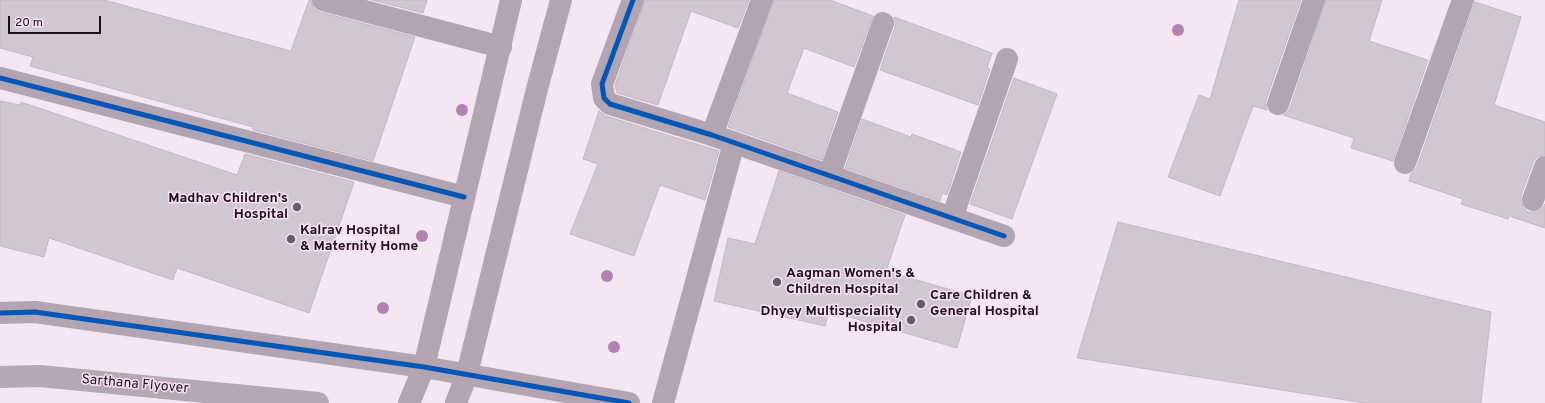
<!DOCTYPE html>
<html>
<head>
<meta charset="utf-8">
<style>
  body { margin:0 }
  #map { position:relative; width:1545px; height:403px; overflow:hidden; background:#f5e6f3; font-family:Overpass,sans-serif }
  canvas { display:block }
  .scale { position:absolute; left:8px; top:16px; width:93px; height:18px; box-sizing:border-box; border:2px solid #1a1119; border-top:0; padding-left:5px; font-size:12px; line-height:14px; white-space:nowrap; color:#1a1119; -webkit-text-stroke:3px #fbe0f8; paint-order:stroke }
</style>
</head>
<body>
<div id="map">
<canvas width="1545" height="403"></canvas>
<div class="scale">20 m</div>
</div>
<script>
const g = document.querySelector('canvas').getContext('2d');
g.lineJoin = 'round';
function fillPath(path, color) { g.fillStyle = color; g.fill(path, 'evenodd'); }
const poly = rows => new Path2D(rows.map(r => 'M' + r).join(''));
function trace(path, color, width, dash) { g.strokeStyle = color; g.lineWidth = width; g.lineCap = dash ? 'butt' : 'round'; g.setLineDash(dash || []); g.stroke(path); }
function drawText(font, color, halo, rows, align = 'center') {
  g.font = font + ' Overpass,sans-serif'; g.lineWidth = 3; g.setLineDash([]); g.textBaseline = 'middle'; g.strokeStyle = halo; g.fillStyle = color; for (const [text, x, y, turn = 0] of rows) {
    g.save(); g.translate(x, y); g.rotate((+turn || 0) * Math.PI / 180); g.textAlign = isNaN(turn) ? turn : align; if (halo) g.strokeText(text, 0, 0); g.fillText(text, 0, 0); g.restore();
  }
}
const building = poly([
  [0,0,104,0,291,51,309,0,311,0,314,9,320,12,415,37,373,161,253,130,253,127,30,66,33,57,0,48,0,0],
  [372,0,427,0,423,13,372,0],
  [645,0,749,0,738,28,691,11,658,105,617,93,615,85,645,0],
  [774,0,830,0,873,16,854,67,804,48,787,93,838,112,822,160,728,127,774,0],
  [1239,0,1301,0,1266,100,1266,106,1267,110,1253,106,1220,196,1168,177,1199,95,1210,99,1239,0],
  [1326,0,1382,0,1369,41,1428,60,1393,161,1351,148,1354,138,1283,115,1286,113,1290,108,1326,0],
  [1475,2,1521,17,1494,105,1545,122,1545,155,1537,157,1533,162,1521,196,1521,202,1524,208,1528,212,1535,212,1541,209,1545,204,1545,228,1509,216,1508,219,1461,204,1463,199,1409,181,1411,174,1417,167,1475,2],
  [894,17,992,53,987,68,990,69,978,105,880,70,895,27,895,21,894,17],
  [1014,78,1057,94,1012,219,970,204,1014,78],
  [0,101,20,105,21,102,237,175,245,154,354,182,309,313,177,268,173,280,49,238,44,257,0,246,0,101],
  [599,111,606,116,719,151,705,200,660,185,634,256,570,234,598,164,583,159,599,111],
  [862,119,911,137,912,134,961,152,947,195,942,193,940,201,845,168,862,119],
  [779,171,905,215,886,271,972,296,957,348,829,311,825,326,714,301,728,238,755,244,779,171],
  [1118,222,1491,312,1481,403,1365,403,1077,358,1118,222]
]);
const street = poly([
  [323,0,501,47],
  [633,0,602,84,604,98,610,104,712,135,1004,236],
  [0,78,464,197],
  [1278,104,1314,0],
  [712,135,762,0],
  [1405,163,1463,0],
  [829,176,883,23],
  [1533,200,1545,167],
  [952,218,1007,59],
  [663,403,734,143]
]);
const secondary = poly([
  [0,313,35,312,424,367,629,403],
  [409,403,424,367,511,0],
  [456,403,467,374,537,89,561,0]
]);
const primary = poly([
  [0,377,40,376,318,403]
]);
const cycleway = poly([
  [633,0,602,84,604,98,610,104,712,135,1004,236],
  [0,78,464,197],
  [0,313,35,312,424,367,629,403]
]);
const trees = [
  [1178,30],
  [462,110],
  [422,236],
  [607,276],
  [383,308],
  [614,347]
];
const markers = [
  [297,207,5,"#675c65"],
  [291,239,5,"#675c65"],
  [777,282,5,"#675c65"],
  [921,304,5,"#675c65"],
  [911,320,5,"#675c65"]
];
const poiNames = [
  ["Madhav Children's",288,199,"right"],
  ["Hospital",288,215,"right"],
  ["Kalrav Hospital",300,231],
  ["& Maternity Home",300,247],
  ["Aagman Women's &",786,274],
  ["Children Hospital",786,290],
  ["Care Children &",930,296],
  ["General Hospital",930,312],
  ["Dhyey Multispeciality",902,312,"right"],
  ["Hospital",902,328,"right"]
];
const streetNames = [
  ["Sarthana Flyover",135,385,5]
];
fillPath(building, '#d2c6d0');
trace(building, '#c4b8c3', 1);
trace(street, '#b2a5b1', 22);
trace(secondary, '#b2a5b1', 22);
trace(primary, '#b5a7b4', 22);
trace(cycleway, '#0057b8', 5);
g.fillStyle = '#b580b3';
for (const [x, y] of trees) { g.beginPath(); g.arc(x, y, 6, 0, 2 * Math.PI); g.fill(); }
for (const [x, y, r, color] of markers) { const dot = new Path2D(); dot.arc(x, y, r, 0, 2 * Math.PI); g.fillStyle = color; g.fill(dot); trace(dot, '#fbe0f8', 1.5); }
drawText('bold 14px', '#1a1119', '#fbe0f8', poiNames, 'left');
drawText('14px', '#1a1119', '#fbe0f8', streetNames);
</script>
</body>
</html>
